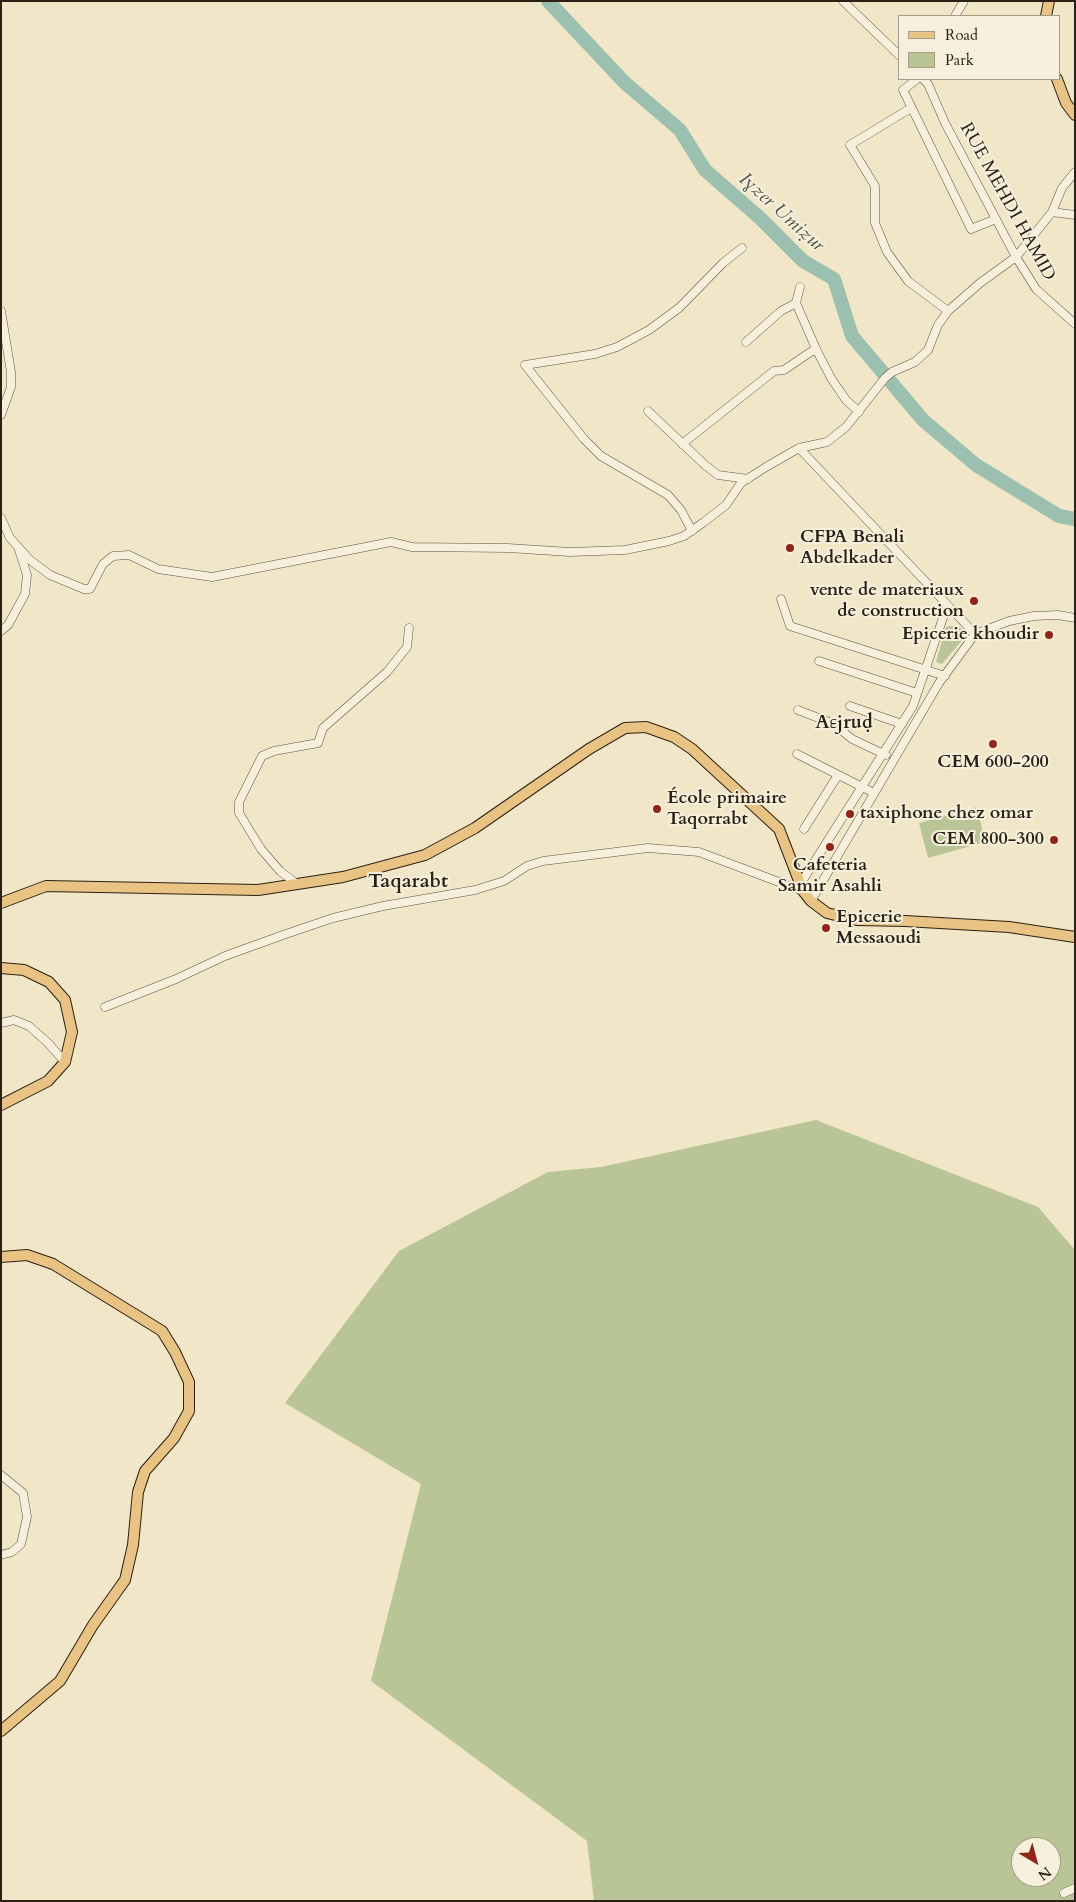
<!DOCTYPE html>
<html>
<head>
<meta charset="utf-8">
<style>
  body { margin:0 }
  #map { position:relative; width:1076px; height:1902px; overflow:hidden; background:#f1e6c7; font-family:Cardo,serif }
  canvas { display:block }
  .frame { position:absolute; inset:0; border:2px solid #2b2015; pointer-events:none }
  .legend { position:absolute; left:898px; top:15px; width:162px; height:65px; box-sizing:border-box; background:#f6efdb; border:1px solid #a59c8c; margin:0; padding:6px 9px; list-style:none; font-size:15px; color:#2b2015 }
  .legend li { display:flex; align-items:center; gap:10px; height:25px }
  .legend b { width:25px; border:1px solid #a59c8c }
  .north { position:absolute; left:1011px; top:1837px; width:50px; height:50px; box-sizing:border-box; background:#f6efdb; border:1px solid #a59c8c; border-radius:50%; rotate:143deg; font-size:14px; font-weight:700; line-height:20px; text-align:center; color:#2b2015 }
  .north::after { content:''; display:block; margin:auto; width:18px; height:22px; background:#8f2418; clip-path:polygon(50% 0,100% 100%,50% 72%,0 100%) }
</style>
</head>
<body>
<div id="map">
<canvas width="1076" height="1902"></canvas>
<div class="frame"></div>
<ul class="legend">
<li><b style="height:6px;background:#e8c384"></b>Road</li>
<li><b style="height:14px;background:#b9c596"></b>Park</li>
</ul>
<div class="north">N</div>
</div>
<script>
const g = document.querySelector('canvas').getContext('2d');
g.lineJoin = 'round';
function fillPath(path, color) { g.fillStyle = color; g.fill(path, 'evenodd'); }
const poly = rows => new Path2D(rows.map(r => 'M' + r).join(''));
function trace(path, color, width, dash) { g.strokeStyle = color; g.lineWidth = width; g.lineCap = dash ? 'butt' : 'round'; g.setLineDash(dash || []); g.stroke(path); }
function drawText(font, color, halo, rows, align = 'center') {
  g.font = font + ' Cardo,serif'; g.lineWidth = 4; g.setLineDash([]); g.textBaseline = 'middle'; g.strokeStyle = halo; g.fillStyle = color; for (const [text, x, y, turn = 0] of rows) {
    g.save(); g.translate(x, y); g.rotate((+turn || 0) * Math.PI / 180); g.textAlign = isNaN(turn) ? turn : align; if (halo) g.strokeText(text, 0, 0); g.fillText(text, 0, 0); g.restore();
  }
}
const green = poly([
  [950,626,961,628,964,638,942,664,936,662,946,627],
  [977,807,985,842,928,858,919,823],
  [816,1120,1038,1207,1075,1250,1075,1901,594,1901,587,1841,371,1681,421,1484,285,1403,399,1251,548,1172,601,1167],
  [1021,1847,1051,1847,1051,1877,1021,1877]
]);
const river = poly([
  [548,1,625,83,680,130,705,170,760,218,803,261,834,279,852,336,923,420,976,465,1059,516,1075,519]
]);
const minor = poly([
  [843,1,900,56],
  [955,16,964,1],
  [917,79,903,90,971,229,996,219],
  [923,79,928,84,945,123,1016,257,1036,289,1075,324],
  [911,108,850,145,875,186,875,223,887,252,908,281,948,311],
  [1052,212,1075,215],
  [800,287,796,303,817,351,831,378,846,400,859,412],
  [1,311,11,372,11,387,1,415],
  [746,342,781,311,796,303],
  [648,411,705,465,718,475,748,479],
  [682,444,774,371,784,370,812,351,817,351],
  [799,448,975,634],
  [1,518,10,538,30,560,50,575,84,589,90,589,103,564,113,556,129,555,158,569,212,577,391,542,412,547,508,548,570,552,625,550,669,541,684,536,704,522,726,505,741,483,766,467,799,448,827,442,846,427,885,378,892,372,915,362,928,350,938,325,948,311,980,283,1016,257,1052,212,1062,188,1075,172],
  [692,531,681,510,668,495,601,456,584,439,525,365,595,354,617,347,649,330,679,308,723,263,742,248],
  [781,599,790,626,945,676],
  [1,631,8,625,25,594,27,575,19,550],
  [975,634,1009,621,1034,616,1058,615,1075,618],
  [819,661,917,693],
  [850,706,902,724],
  [798,710,834,724,852,739,886,755],
  [797,754,874,793],
  [804,829,838,775],
  [801,883,913,706,947,606],
  [297,884,280,871,261,849,239,813,239,802,262,756,274,751,318,743,323,728,387,672,407,647,409,628],
  [811,901,939,683,975,634],
  [105,1007,176,979,225,956,283,935,333,918,383,906,475,890,504,881,527,866,543,861,648,848,699,852,803,891],
  [1,1023,14,1020,29,1026,48,1043,65,1062],
  [1,1475,23,1493,27,1517,21,1544,12,1552,1,1555],
  [1064,1893,1075,1888]
]);
const major = poly([
  [1046,16,1049,1],
  [1057,79,1066,103,1075,115],
  [1,903,46,886,258,890,343,877,425,855,475,828,589,749,625,728,646,727,674,737,692,749,779,829,803,891,811,901,827,913,856,920,905,921,1009,927,1075,937],
  [1,968,24,970,49,982,65,1000,72,1032,65,1062,48,1081,1,1105],
  [1,1257,27,1255,53,1264,162,1331,175,1352,189,1382,189,1411,174,1438,145,1471,138,1492,133,1545,125,1580,93,1625,60,1681,1,1731]
]);
const markers = [
  [790,548,5,"#8f2418"],
  [974,601,5,"#8f2418"],
  [1049,635,5,"#8f2418"],
  [993,744,5,"#8f2418"],
  [657,809,5,"#8f2418"],
  [850,814,5,"#8f2418"],
  [1054,840,5,"#8f2418"],
  [830,847,5,"#8f2418"],
  [826,928,5,"#8f2418"]
];
const streetNames = [
  ["RUE MEHDI HAMID",1007,202,61]
];
const poiNames = [
  ["CFPA Benali",800,538],
  ["Abdelkader",800,559],
  ["vente de materiaux",964,591,"right"],
  ["de construction",964,612,"right"],
  ["Epicerie khoudir",1039,635,"right"],
  ["CEM 600-200",993,763,"center"],
  ["École primaire",667,799],
  ["Taqorrabt",667,820],
  ["taxiphone chez omar",860,814],
  ["CEM 800-300",1044,840,"right"],
  ["Cafeteria",830,866,"center"],
  ["Samir Asahli",830,887,"center"],
  ["Epicerie",836,918],
  ["Messaoudi",836,939]
];
const waterNames = [
  ["Iɣzer Umiẓur",781,213,42]
];
const neighbourhoodNames = [
  ["Aɛjruḍ",844,724]
];
const quarterNames = [
  ["Taqarabt",408,882]
];
fillPath(green, '#b9c596');
trace(river, '#9cc0af', 14);
trace(minor, '#5c5242', 9);
trace(major, '#2b2015', 12);
trace(minor, '#f6efdb', 8);
trace(major, '#e8c384', 10);
for (const [x, y, r, color] of markers) { const dot = new Path2D(); dot.arc(x, y, r, 0, 2 * Math.PI); g.fillStyle = color; g.fill(dot); trace(dot, '#f6efdb', 2); }
drawText('18px', '#2b2015', '#f6efdb', streetNames);
drawText('bold 18px', '#2b2015', '#f6efdb', poiNames, 'left');
drawText('italic 19px', '#4d5043', '#f6efdb', waterNames);
drawText('bold 19px', '#2b2015', '#f6efdb', neighbourhoodNames);
drawText('bold 20px', '#2b2015', '#f6efdb', quarterNames);
</script>
</body>
</html>
